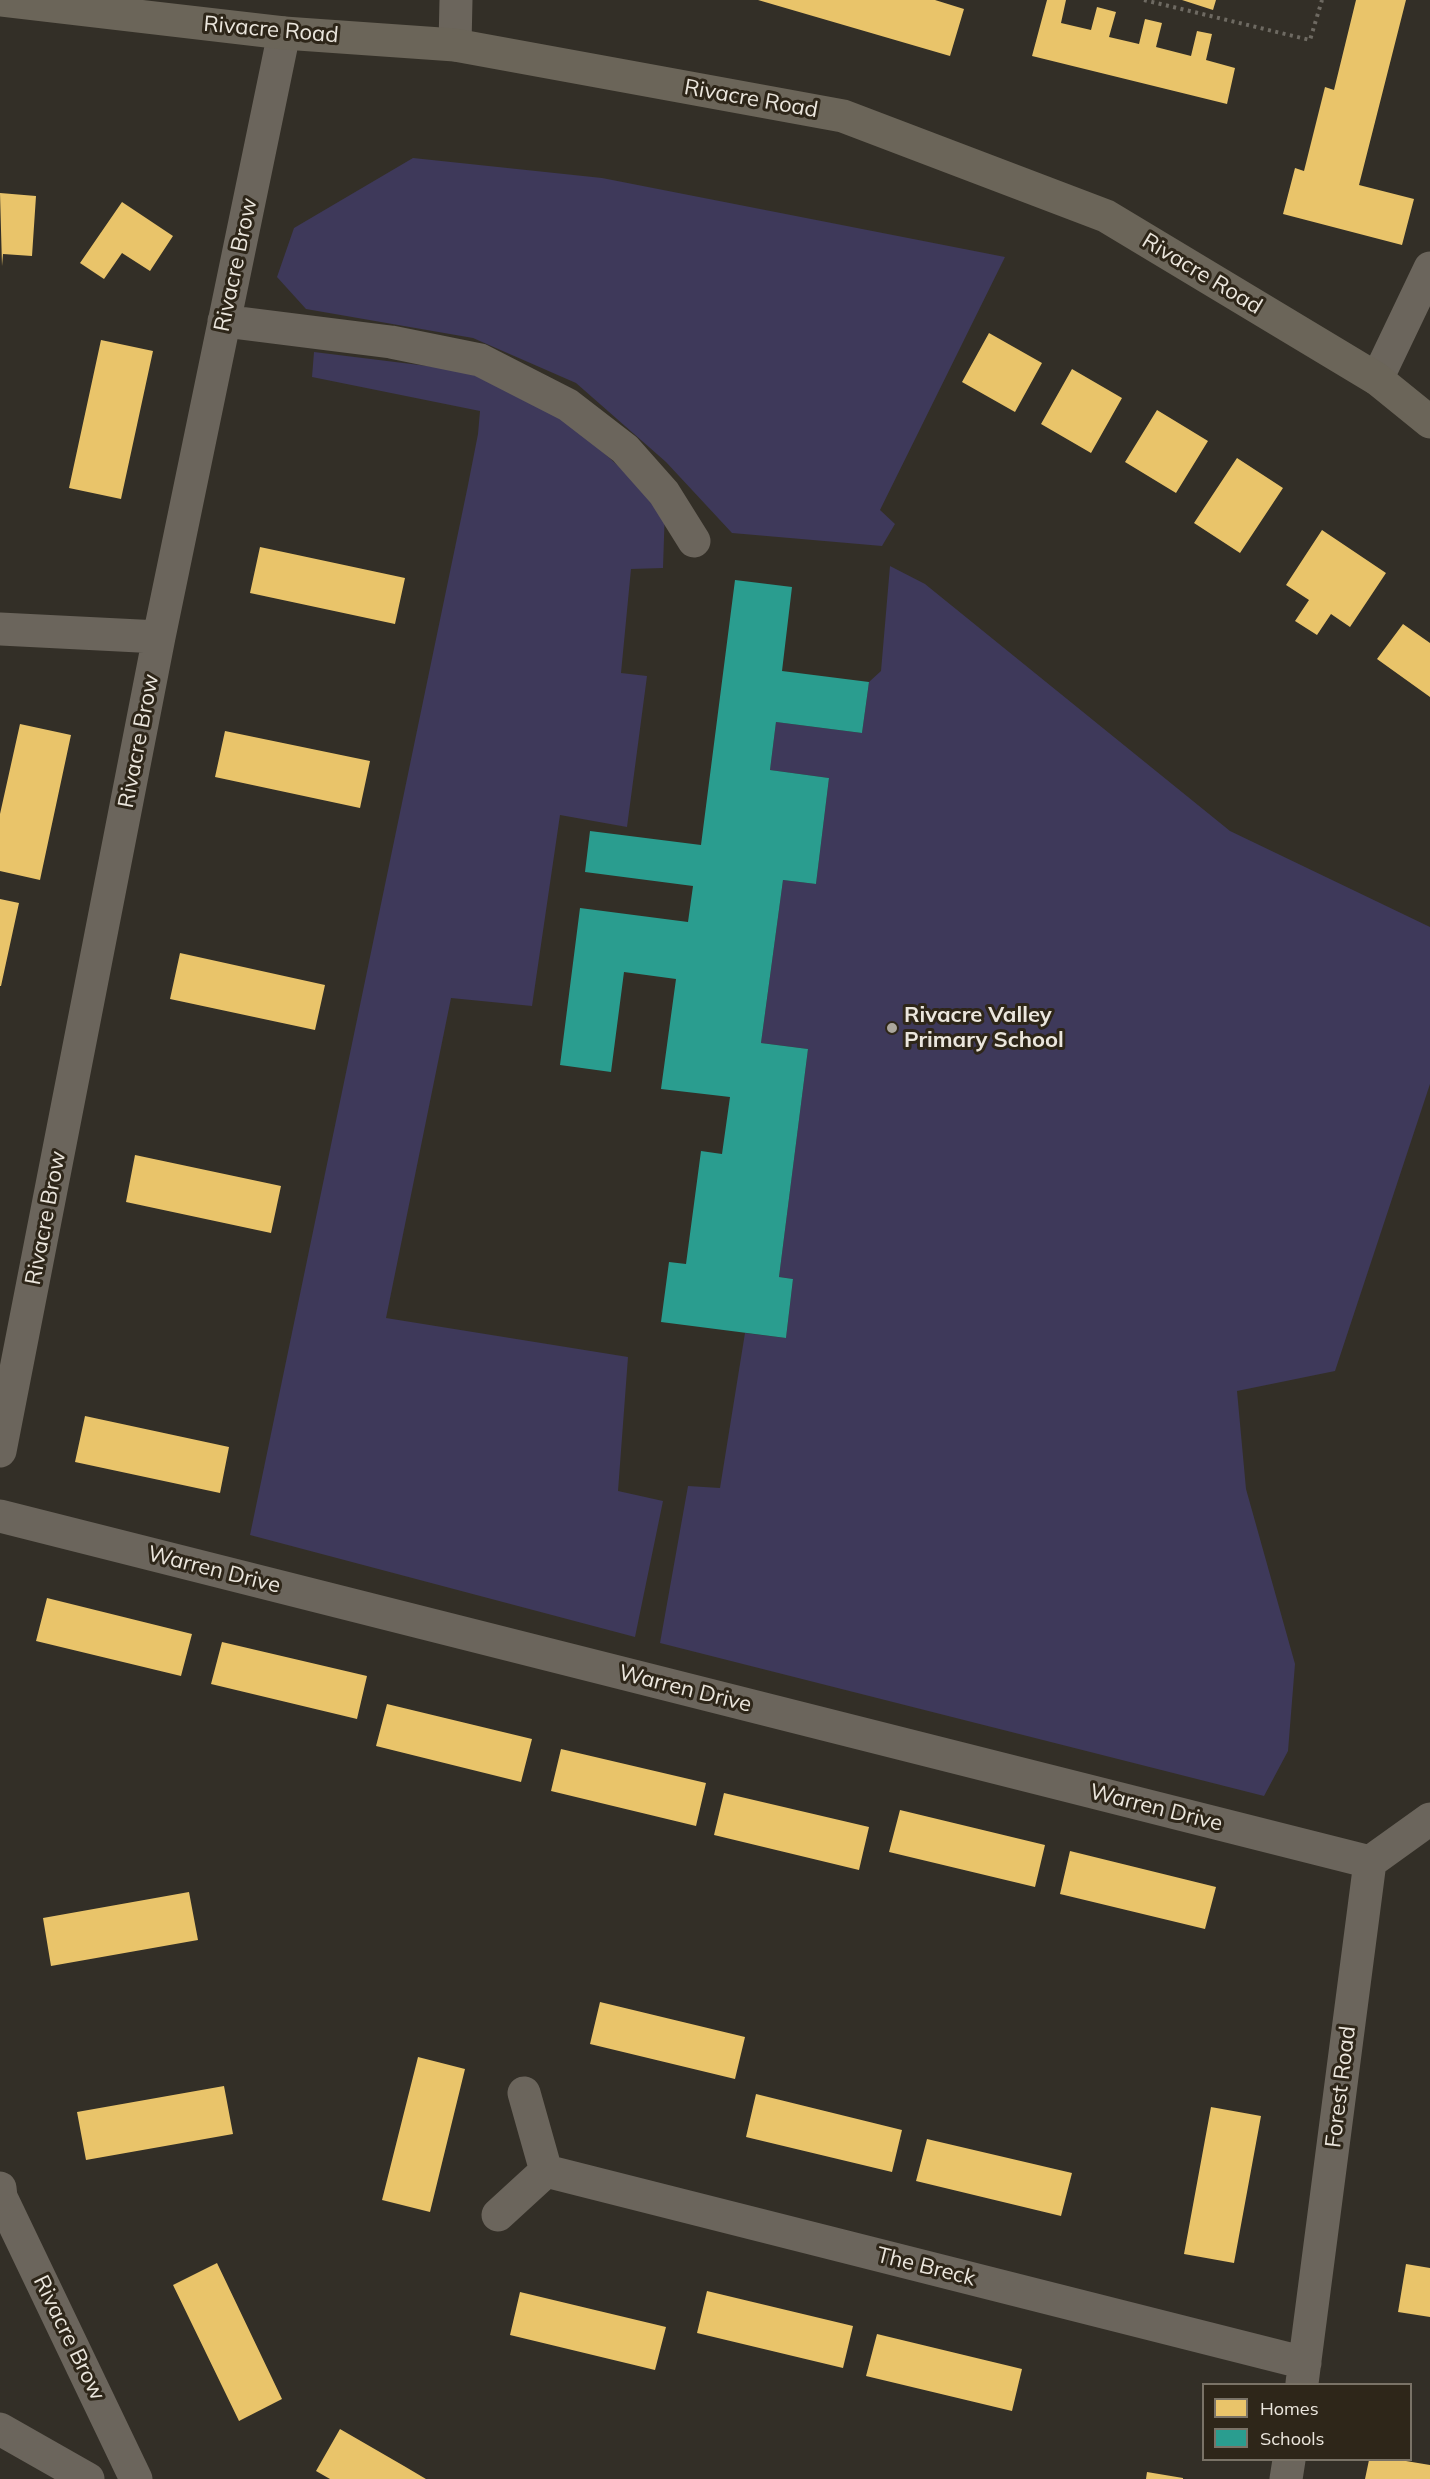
<!DOCTYPE html>
<html>
<head>
<meta charset="utf-8">
<style>
  body { margin:0 }
  #map { position:relative; width:1430px; height:2479px; overflow:hidden; background:#332f27; font-family:Mulish,sans-serif }
  canvas { display:block }
  .legend { position:absolute; left:1202px; top:2383px; width:210px; height:78px; box-sizing:border-box; background:#2e2619; border:2px solid #7a7367; margin:0; padding:8px 10px; list-style:none; font-size:18px; color:#ebe6dd }
  .legend li { display:flex; align-items:center; gap:12px; height:30px }
  .legend b { width:30px; border:2px solid #7a7367 }
</style>
</head>
<body>
<div id="map">
<canvas width="1430" height="2479"></canvas>
<ul class="legend">
<li><b style="height:16px;background:#e9c46a"></b>Homes</li>
<li><b style="height:16px;background:#2a9d8f"></b>Schools</li>
</ul>
</div>
<script>
const g = document.querySelector('canvas').getContext('2d');
g.lineJoin = 'round';
function fillPath(path, color) { g.fillStyle = color; g.fill(path, 'evenodd'); }
const poly = rows => new Path2D(rows.map(r => 'M' + r).join(''));
function trace(path, color, width, dash) { g.strokeStyle = color; g.lineWidth = width; g.lineCap = dash ? 'butt' : 'round'; g.setLineDash(dash || []); g.stroke(path); }
function drawText(font, color, halo, rows, align = 'center') {
  g.font = font + ' Mulish,sans-serif'; g.lineWidth = 6; g.setLineDash([]); g.textBaseline = 'middle'; g.strokeStyle = halo; g.fillStyle = color; for (const [text, x, y, turn = 0] of rows) {
    g.save(); g.translate(x, y); g.rotate((+turn || 0) * Math.PI / 180); g.textAlign = isNaN(turn) ? turn : align; if (halo) g.strokeText(text, 0, 0); g.fillText(text, 0, 0); g.restore();
  }
}
const green = poly([
  [413,158,602,178,1005,257,880,510,895,524,882,546,732,533,666,462,576,383,473,338,306,309,277,277,294,228],
  [314,352,460,370,545,400,665,508,663,568,631,569,621,673,647,676,627,827,560,815,532,1006,451,998,386,1318,628,1357,618,1491,663,1501,635,1637,250,1535,468,485,478,434,480,411,312,377],
  [890,566,925,584,1230,831,1430,927,1430,1084,1335,1371,1237,1391,1246,1489,1295,1664,1288,1751,1264,1796,660,1643,688,1486,720,1488,745,1333,786,1338,793,1279,779,1277,808,1049,761,1043,783,880,816,884,829,778,770,770,776,722,862,733,869,682,881,671]
]);
const homes = poly([
  [758,0,935,0,964,9,950,56],
  [1047,0,1066,0,1061,23,1091,30,1097,7,1116,12,1109,37,1139,44,1145,19,1162,23,1156,47,1191,56,1197,31,1212,34,1206,60,1235,68,1227,104,1032,56],
  [1182,0,1216,0,1213,10],
  [1356,0,1406,0,1359,185,1414,199,1402,245,1283,214,1295,168,1304,171,1325,87,1334,90],
  [0,193,36,196,32,256,3,254,2,266],
  [122,202,173,236,150,271,122,253,104,279,80,263],
  [989,333,1042,363,1015,412,962,382],
  [101,340,153,351,121,499,69,488],
  [1072,369,1122,398,1091,453,1041,424],
  [1157,410,1208,441,1176,493,1125,462],
  [1237,458,1283,488,1240,553,1194,523],
  [1322,530,1386,573,1350,627,1331,614,1317,635,1295,621,1309,600,1286,585],
  [260,547,405,578,395,624,250,593],
  [1403,624,1430,643,1430,697,1377,659],
  [20,724,71,735,40,880,0,871,0,814],
  [225,731,370,761,360,808,215,777],
  [0,899,19,903,1,986,0,986],
  [180,953,325,985,315,1030,170,999],
  [135,1155,281,1186,271,1233,126,1202],
  [85,1416,229,1447,220,1493,75,1462],
  [47,1598,192,1634,181,1676,36,1641],
  [222,1642,367,1676,357,1719,211,1684],
  [387,1704,532,1739,521,1782,376,1746],
  [561,1749,706,1783,696,1826,551,1791],
  [724,1793,869,1827,859,1870,714,1835],
  [900,1810,1045,1845,1035,1887,889,1852],
  [1070,1851,1216,1887,1205,1929,1060,1894],
  [189,1892,198,1940,51,1966,43,1918],
  [600,2002,745,2037,735,2079,590,2044],
  [418,2057,465,2069,430,2212,382,2200],
  [224,2086,233,2134,86,2160,77,2112],
  [756,2094,902,2130,892,2172,746,2137],
  [1211,2107,1261,2116,1234,2263,1184,2254],
  [927,2139,1072,2173,1061,2216,916,2181],
  [217,2263,282,2399,239,2421,173,2285],
  [1406,2264,1430,2268,1430,2317,1398,2312],
  [707,2291,853,2326,843,2368,697,2333],
  [520,2292,666,2327,655,2370,510,2335],
  [877,2334,1022,2369,1012,2411,866,2376],
  [340,2429,404,2466,426,2479,330,2479,316,2471],
  [1369,2460,1400,2460,1430,2465,1430,2479,1365,2479],
  [1147,2472,1183,2478,1183,2479,1146,2479]
]);
const schools = poly([
  [735,580,792,587,782,671,869,682,862,733,776,722,770,770,829,778,816,884,783,880,761,1043,808,1049,779,1277,793,1279,786,1338,661,1322,669,1262,686,1264,701,1151,722,1154,730,1097,661,1089,676,979,624,972,611,1072,560,1065,580,908,688,922,693,886,585,872,590,831,701,845]
]);
const path = poly([
  [1144,0,1310,40,1322,0]
]);
const minor = poly([
  [455,45,456,0],
  [224,321,391,342,480,360,568,405,625,449,664,493,694,541],
  [1377,379,1430,268],
  [0,629,159,637],
  [0,1451,159,637,284,33],
  [0,1516,1370,1862],
  [524,2093,546,2171,1305,2363],
  [0,2188,1,2197,136,2479],
  [498,2215,546,2171],
  [1302,2383,1370,1862,1430,1819],
  [0,2429,88,2479],
  [1286,2479,1289,2460]
]);
const major = poly([
  [0,0,284,33,455,45,843,116,1106,216,1377,379,1430,422]
]);
const markers = [
  [892,1028,6,"#aba69d"]
];
const streetNames = [
  ["Rivacre Road",271,30,5],
  ["Rivacre Road",751,99,10],
  ["Rivacre Brow",236,265,-78],
  ["Rivacre Road",1202,274,31],
  ["Rivacre Brow",139,741,-79],
  ["Rivacre Brow",46,1218,-79],
  ["Warren Drive",214,1570,14],
  ["Warren Drive",685,1689,14],
  ["Warren Drive",1156,1808,14],
  ["Forest Road",1341,2087,-83],
  ["The Breck",926,2267,14],
  ["Rivacre Brow",69,2338,64]
];
const poiNames = [
  ["Rivacre Valley",904,1015],
  ["Primary School",904,1040]
];
fillPath(green, '#3e395a');
fillPath(homes, '#e9c46a');
fillPath(schools, '#2a9d8f');
trace(path, '#6e6a62', 4, [3, 4.5]);
trace(minor, '#6b655c', 33);
trace(major, '#6b6559', 33);
for (const [x, y, r, color] of markers) { const dot = new Path2D(); dot.arc(x, y, r, 0, 2 * Math.PI); g.fillStyle = color; g.fill(dot); trace(dot, '#2e2619', 2); }
drawText('22px', '#ebe6dd', '#2e2619', streetNames);
drawText('bold 22px', '#ebe6dd', '#2e2619', poiNames, 'left');
</script>
</body>
</html>
